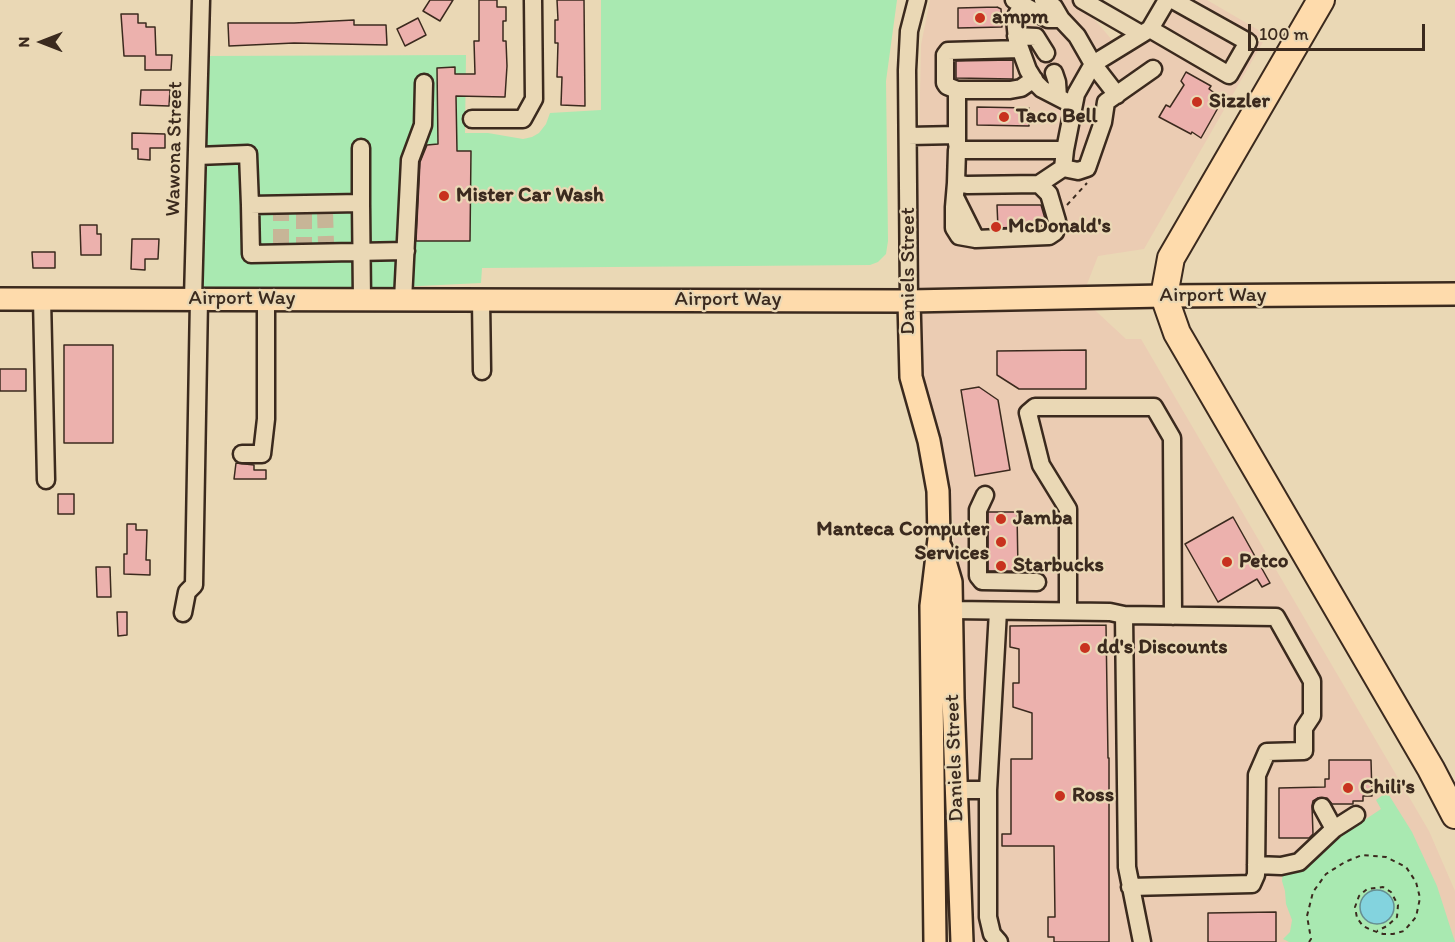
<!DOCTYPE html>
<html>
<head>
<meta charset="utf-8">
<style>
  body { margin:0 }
  #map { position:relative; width:1455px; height:942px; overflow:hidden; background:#ead8b5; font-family:Itim,sans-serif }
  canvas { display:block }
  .north { position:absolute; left:12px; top:12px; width:60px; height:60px; -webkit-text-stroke:4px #ead8b5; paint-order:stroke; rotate:270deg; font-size:16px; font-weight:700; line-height:24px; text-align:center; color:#3b2a1e }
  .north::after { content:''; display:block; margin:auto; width:21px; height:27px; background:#3b2a1e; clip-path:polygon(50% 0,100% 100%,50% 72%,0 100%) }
  .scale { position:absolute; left:1248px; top:24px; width:177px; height:27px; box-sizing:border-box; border:3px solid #3b2a1e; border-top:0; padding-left:8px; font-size:18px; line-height:21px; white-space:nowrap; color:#3b2a1e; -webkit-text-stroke:4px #ead8b5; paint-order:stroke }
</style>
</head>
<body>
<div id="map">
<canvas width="1455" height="942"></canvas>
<div class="north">N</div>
<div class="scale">100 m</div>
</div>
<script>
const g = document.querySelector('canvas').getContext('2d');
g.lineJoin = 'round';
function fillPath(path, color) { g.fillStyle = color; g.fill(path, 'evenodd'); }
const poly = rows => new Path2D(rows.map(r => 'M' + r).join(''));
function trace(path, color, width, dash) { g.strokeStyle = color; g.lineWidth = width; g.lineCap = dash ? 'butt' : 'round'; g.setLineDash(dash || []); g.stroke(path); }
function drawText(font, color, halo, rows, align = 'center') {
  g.font = font + ' Itim,sans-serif'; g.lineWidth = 4.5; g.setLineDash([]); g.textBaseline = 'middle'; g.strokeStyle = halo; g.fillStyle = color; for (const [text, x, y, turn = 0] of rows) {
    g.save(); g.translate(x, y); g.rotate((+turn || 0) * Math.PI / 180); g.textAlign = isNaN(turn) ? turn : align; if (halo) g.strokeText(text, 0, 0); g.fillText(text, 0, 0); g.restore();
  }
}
const built = poly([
  [930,0,1078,0,1112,40,1150,21,1162,0,1207,0,1267,35,1144,249,1098,256,1084,292,916,295,921,45],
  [1085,301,1126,339,1141,339,1429,831,1455,891,1455,942,964,942,957,597,952,510,921,377,918,309]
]);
const green = poly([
  [601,0,897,0,886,81,888,241,886,254,878,262,870,265,482,268,481,283,297,292,202,290,206,56,466,55,465,133,488,133,523,139,532,137,539,133,546,124,550,113,601,110],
  [1387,792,1412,832,1437,886,1455,942,1289,942,1283,939,1290,932,1292,920,1286,904,1285,891,1282,881,1283,871,1357,818,1360,823,1381,809,1376,800]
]);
const water = poly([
  '1360 907a17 17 0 1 1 34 0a17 17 0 1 1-34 0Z'
]);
const building = poly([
  [430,0,453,0,440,21,423,11,430,0],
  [479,0,497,0,497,7,506,7,506,21,503,21,503,41,506,41,507,66,505,97,456,96,457,151,471,151,470,241,416,241,420,162,427,145,438,144,437,68,455,67,455,74,475,74,474,41,479,41,479,0],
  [557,0,584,0,585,106,561,105,562,77,557,77,558,43,555,43,555,20,558,20,557,0],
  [997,7,1001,9,1002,27,958,28,958,8,997,7],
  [121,14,138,14,138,23,146,23,146,27,155,27,156,55,172,55,171,70,145,70,145,56,124,56,121,14],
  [418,18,426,35,405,46,397,29,418,18],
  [354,20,354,25,386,25,387,45,294,43,229,46,228,23,294,23,354,20],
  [1013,60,1013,79,956,78,956,61,1013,60],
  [1186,72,1211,86,1209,89,1223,99,1201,138,1192,132,1191,134,1159,117,1166,105,1170,107,1184,85,1181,81,1186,72],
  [141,90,170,90,169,106,140,105,141,90],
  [977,107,1029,108,1029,126,977,125,977,107],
  [132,133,165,134,165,148,150,148,150,160,138,159,138,149,132,149,132,133],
  [997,205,1041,205,1046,222,1045,226,998,228,997,205],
  [80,225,97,225,97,234,101,234,101,255,81,255,80,225],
  [132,239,159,239,158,259,145,259,145,270,131,269,132,239],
  [32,252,55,252,55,268,33,268,32,252],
  [64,345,113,345,113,443,64,443,64,345],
  [1086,350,1086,389,1019,389,997,375,997,351,1086,350],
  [0,369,26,369,26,391,0,391,0,369],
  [979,387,998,400,1010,470,975,476,961,390,979,387],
  [236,463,254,465,254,470,266,470,266,479,234,479,236,463],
  [58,494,74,494,74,514,58,514,58,494],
  [988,512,1017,512,1018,571,988,571,988,512],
  [1233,517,1270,583,1262,587,1257,579,1218,602,1185,544,1233,517],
  [127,524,136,524,136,530,147,530,146,560,150,560,150,575,124,574,124,554,127,554,127,524],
  [96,567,110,567,111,597,97,597,96,567],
  [117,612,127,612,127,635,118,636,117,612],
  [1106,625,1108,758,1109,758,1109,942,1054,942,1054,937,1048,937,1048,917,1055,917,1054,846,1002,846,1002,834,1011,834,1011,759,1032,759,1032,713,1013,707,1013,683,1019,683,1019,649,1010,647,1010,626,1106,625],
  [1329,760,1371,760,1372,796,1363,796,1363,801,1353,801,1353,804,1332,804,1327,798,1318,798,1313,801,1312,806,1313,834,1309,838,1279,838,1279,788,1325,787,1325,779,1329,779,1329,760],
  [1276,912,1276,942,1208,942,1208,913,1276,912]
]);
const minorTunnel = poly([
  [325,212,326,243],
  [304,213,304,244],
  [281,245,281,212]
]);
const path = poly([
  [1067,205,1087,183],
  [1309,942,1311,939,1307,916,1313,892,1326,874,1345,862,1362,855,1386,857,1406,867,1416,882,1420,898,1416,917,1404,931,1393,934,1383,934,1371,930,1363,926,1357,918,1355,907,1359,896,1367,889,1383,887,1391,892,1398,905,1397,917,1387,926,1377,931]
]);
const minor = poly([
  [1014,0,1048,19,1061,19],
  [1043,0,1054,7,1061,19,1077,36,1093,64,1117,95],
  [1082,0,1141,34],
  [1022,5,1015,18,1017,40,1028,70,1036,83,1042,89,1073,105],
  [1150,29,1229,75,1248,42,1173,0],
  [1016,36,1036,37,1046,53],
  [1054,73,1057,82,1058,97],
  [957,90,1010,90,1021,88,1034,79],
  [472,119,523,119,534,99,533,0],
  [957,135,957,90,947,86,945,83,945,55,948,51,1020,49],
  [908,136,957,135,957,144],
  [361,148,361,203],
  [1065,150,1076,94,1093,64,1150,29,1167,0],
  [197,156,248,154,250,205,361,203,362,300],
  [1063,168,1039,184,967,185,956,183,957,150,1065,150,1063,168,1078,171,1087,168,1103,122,1106,102,1153,69],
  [956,183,954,207,954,228,959,236,976,239,1049,236,1055,232,1057,221,1049,194,1039,184],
  [956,199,976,239],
  [250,205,251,254,406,251],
  [42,299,46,480],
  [193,299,201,0],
  [403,300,410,160,423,125,424,83],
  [481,300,482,371],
  [909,301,907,70,909,31,917,0],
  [242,454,262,454,266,419,266,299],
  [985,495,978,510,978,576,982,581,1037,582],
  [943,603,952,610,1110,612,1124,615,1276,617,1312,681,1312,716,1304,728,1304,751,1267,752,1257,775,1256,875,1252,884,1130,887],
  [998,611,988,790,988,917,992,934,999,942],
  [1068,611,1068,509,1041,465,1028,413,1035,407,1154,407,1172,438,1173,616],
  [183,613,187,592,194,585,199,299],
  [1124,615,1127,867,1142,942],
  [956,790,988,790],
  [1322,807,1334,829],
  [1256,865,1281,866,1299,862,1334,829,1356,815]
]);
const major = poly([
  [0,299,909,301,1164,296,1455,294],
  [909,301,911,377,929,441,938,491,939,539,931,606,935,942],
  [941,548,951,582,953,698,962,942]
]);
const highway = poly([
  [1321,0,1171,258,1164,296,1177,333,1431,769,1455,815]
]);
const markers = [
  [980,18,6,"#c8321e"],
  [1197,102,6,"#c8321e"],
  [1004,117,6,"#c8321e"],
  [444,196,6,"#c8321e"],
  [996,227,6,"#c8321e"],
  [1001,519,6,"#c8321e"],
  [1001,542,6,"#c8321e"],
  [1227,562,6,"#c8321e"],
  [1001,566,6,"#c8321e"],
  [1085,648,6,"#c8321e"],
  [1348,788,6,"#c8321e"],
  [1060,796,6,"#c8321e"]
];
const poiNames = [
  ["ampm",992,18],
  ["Sizzler",1209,102],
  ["Taco Bell",1016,117],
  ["Mister Car Wash",456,196],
  ["McDonald's",1008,227],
  ["Jamba",1013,519],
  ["Manteca Computer",989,530,"right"],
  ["Services",989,554,"right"],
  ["Petco",1239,562],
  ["Starbucks",1013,566],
  ["dd's Discounts",1097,648],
  ["Chili's",1360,788],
  ["Ross",1072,796]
];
const streetNames = [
  ["Wawona Street",175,149,-89],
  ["Daniels Street",909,271,-90],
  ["Airport Way",1213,296],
  ["Airport Way",242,299],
  ["Airport Way",728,300],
  ["Daniels Street",955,758,-92]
];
fillPath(built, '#ebccb3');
fillPath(green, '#a9e9b1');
fillPath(water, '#83d3de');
trace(water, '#668f91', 1.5);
fillPath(building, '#ecb1ad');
trace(building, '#3b2a1e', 1.5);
trace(minorTunnel, '#c7b597', 16, [16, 8]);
trace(minor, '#3b2a1e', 21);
trace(major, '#3b2a1e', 26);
trace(highway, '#3b2a1e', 30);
trace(path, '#3b2a1e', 2, [4.5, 4.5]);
trace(minor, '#ead8b5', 16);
trace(major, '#fedbac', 21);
trace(highway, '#fedbac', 26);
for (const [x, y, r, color] of markers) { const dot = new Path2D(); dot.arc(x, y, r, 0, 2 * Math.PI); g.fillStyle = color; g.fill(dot); trace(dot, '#ead8b5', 2); }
drawText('bold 21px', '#3b2a1e', '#ead8b5', poiNames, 'left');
drawText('21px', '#3b2a1e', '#ead8b5', streetNames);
</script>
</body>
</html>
